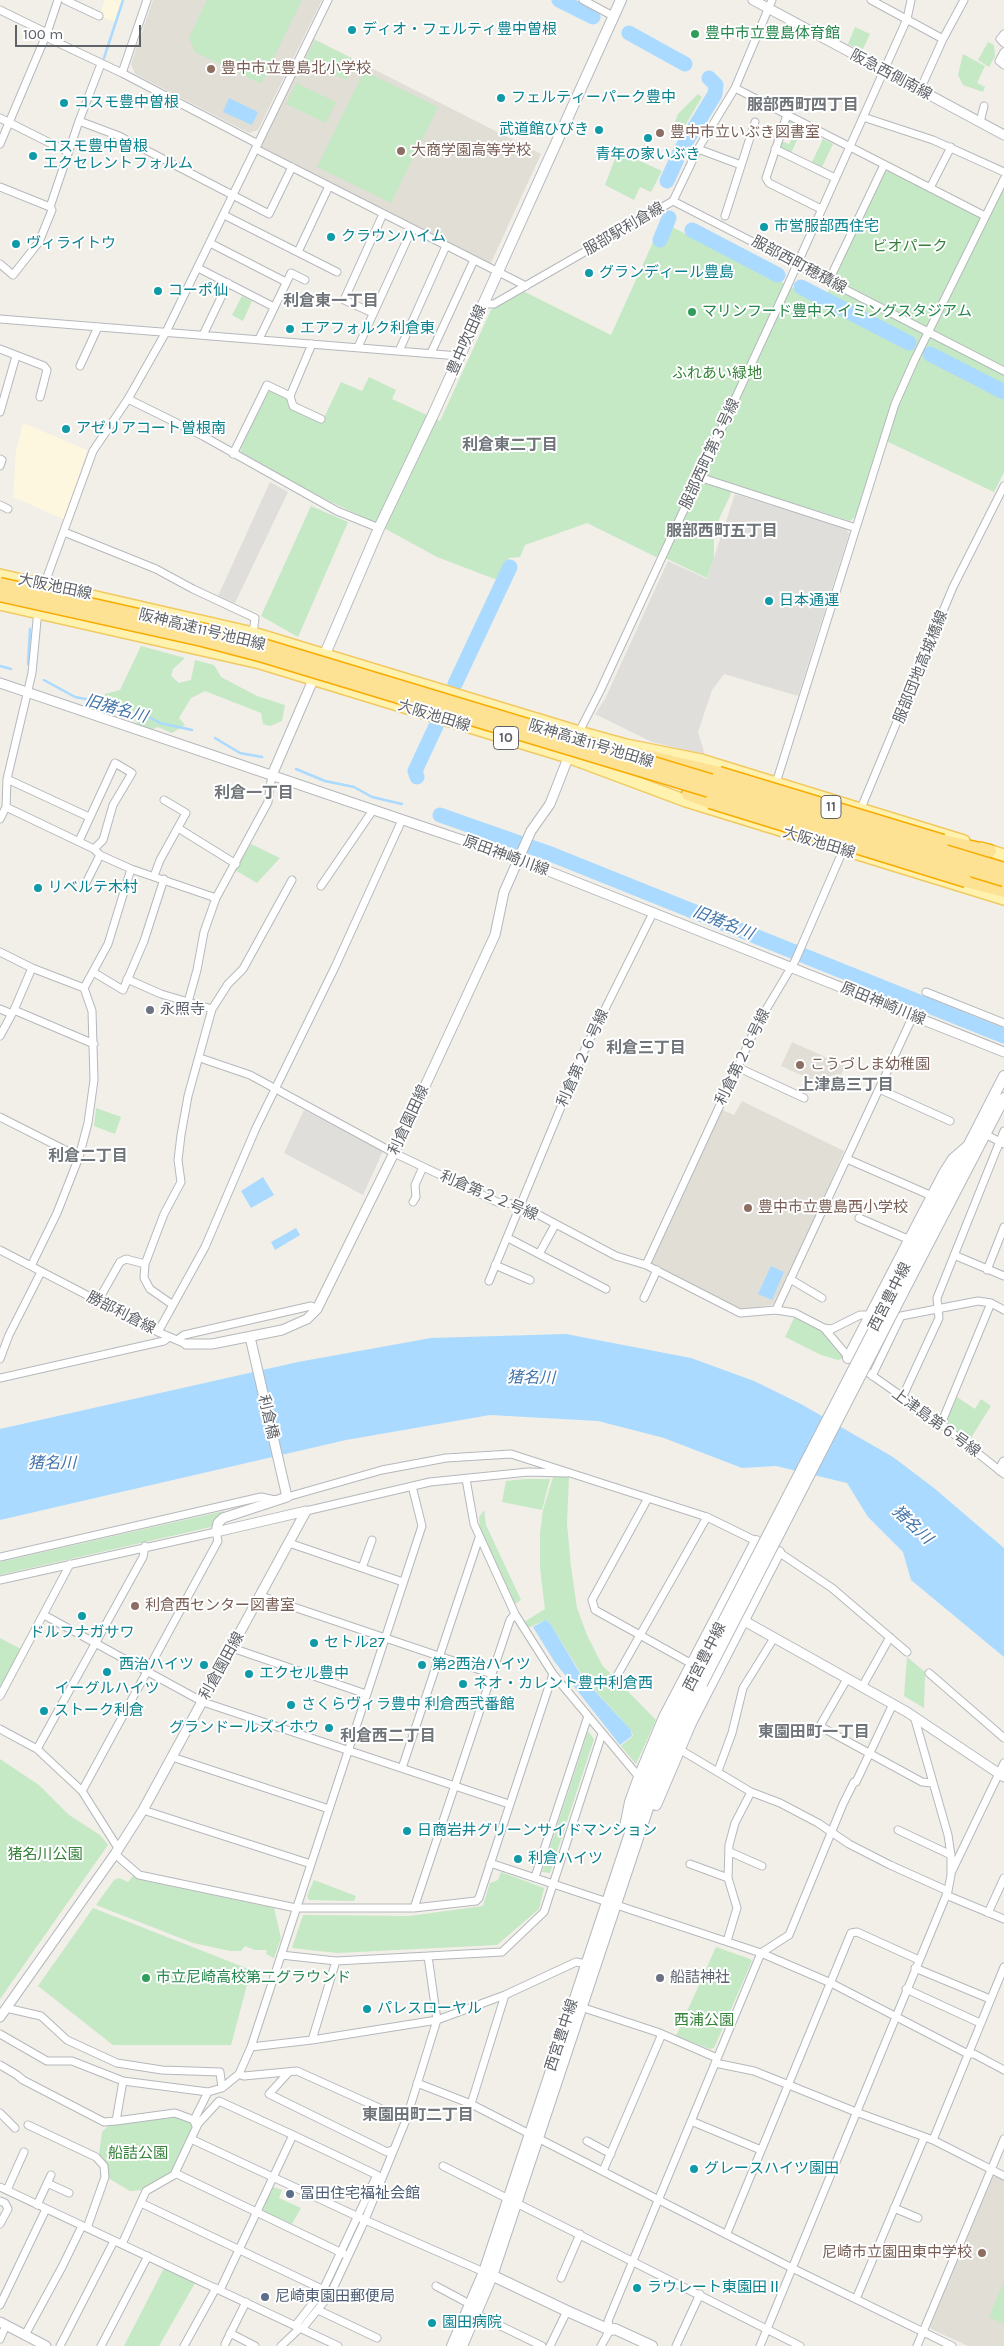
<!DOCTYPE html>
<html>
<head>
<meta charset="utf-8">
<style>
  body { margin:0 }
  #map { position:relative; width:1004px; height:2346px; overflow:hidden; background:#f1efe8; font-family:Karla,sans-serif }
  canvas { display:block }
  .scale { position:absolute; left:15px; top:25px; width:126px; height:22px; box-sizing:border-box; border:2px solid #5f6368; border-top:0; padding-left:6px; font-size:15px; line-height:18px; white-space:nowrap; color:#5f6368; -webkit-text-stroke:4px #fff; paint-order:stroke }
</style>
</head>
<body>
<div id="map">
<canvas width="1004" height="2346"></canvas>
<div class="scale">100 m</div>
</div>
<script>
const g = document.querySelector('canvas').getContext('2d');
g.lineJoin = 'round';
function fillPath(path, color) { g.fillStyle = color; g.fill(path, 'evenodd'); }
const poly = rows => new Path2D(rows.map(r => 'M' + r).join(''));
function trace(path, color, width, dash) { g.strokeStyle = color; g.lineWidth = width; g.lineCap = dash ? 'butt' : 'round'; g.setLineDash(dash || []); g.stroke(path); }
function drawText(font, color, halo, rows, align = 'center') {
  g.font = font + ' Karla,"Noto Sans JP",sans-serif'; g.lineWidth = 4; g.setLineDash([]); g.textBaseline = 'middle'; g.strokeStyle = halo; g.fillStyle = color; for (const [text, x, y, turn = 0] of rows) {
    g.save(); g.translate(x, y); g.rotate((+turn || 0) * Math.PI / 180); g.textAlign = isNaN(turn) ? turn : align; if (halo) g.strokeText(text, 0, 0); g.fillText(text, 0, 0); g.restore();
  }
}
const commercial = poly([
  [105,0,122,0,115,22,102,17,101,11],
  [23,423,87,450,66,520,13,497,16,452]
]);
const industrial = poly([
  [270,482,288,492,235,603,218,596],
  [735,494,846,528,849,534,798,696,724,674,712,690,698,732,705,755,652,742,595,714,605,699,668,561,707,579],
  [304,1110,383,1151,363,1195,284,1153]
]);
const education = poly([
  [153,0,322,0,258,130,249,133,135,74,131,64],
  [312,38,541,154,490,265,262,149,261,145],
  [792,1042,845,1066,834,1090,781,1066],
  [742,1101,844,1151,777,1304,740,1310,651,1264,722,1110,734,1115],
  [995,2176,1004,2180,1004,2346,968,2346,931,2329,930,2326,991,2178]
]);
const green = poly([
  [207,0,302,0,261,84,195,52,189,38],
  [855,27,870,34,862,51,848,44],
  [315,40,355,60,346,80,305,60],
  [988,42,994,45,995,56,989,67,978,60],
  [963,54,985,66,977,83,985,87,983,92,963,85,958,75],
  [364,71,438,107,391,203,317,167],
  [296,83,336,102,326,123,286,104],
  [698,94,702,97,683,129,674,125,678,114],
  [789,119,803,127,791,153,779,148,781,141,789,144,793,137,784,133],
  [823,139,833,144,822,167,812,162],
  [618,151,662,171,651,192,640,187,634,200,605,185],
  [888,171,987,220,1004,186,1004,472,994,492,880,438,855,517,850,521,735,485,714,530,714,558,707,578,659,555,656,557,587,523,525,545,520,557,509,558,500,581,437,557,373,522,288,481,241,453,240,445,266,392,270,391,287,398,288,406,322,422,341,382,362,391,369,377,396,390,392,399,440,421,491,310,523,291,611,335,654,240,664,243,672,227,823,303,883,173],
  [242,296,252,301,243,321,232,315],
  [311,506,348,522,298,637,261,616],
  [141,646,185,658,173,669,171,676,179,683,191,680,195,660,214,665,221,677,257,696,285,705,282,721,270,726,263,724,261,713,205,691,191,698,179,718,185,725,172,733,158,727,150,730,139,726,131,716,121,716,102,701,105,694,120,690],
  [251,844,280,858,257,883,235,870],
  [96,1108,121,1117,115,1134,94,1126],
  [795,1316,822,1330,844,1358,838,1360,821,1355,785,1337],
  [957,1397,975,1409,981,1399,991,1406,969,1441,948,1424,947,1420],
  [553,1477,569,1477,567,1524,571,1567,577,1608,587,1635,602,1665,656,1720,636,1764,621,1746,633,1736,631,1730,583,1677,550,1623,545,1620,528,1628,524,1622,545,1609,540,1568,540,1534,543,1510],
  [525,1479,550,1479,542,1510,502,1502,506,1481],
  [484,1510,486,1525,521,1600,513,1605,480,1528,479,1517],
  [224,1511,224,1513,211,1527,0,1575,0,1562],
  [0,1638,21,1649,0,1687],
  [907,1657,925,1672,924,1708,904,1696],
  [588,1731,594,1739,550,1873,542,1872],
  [0,1759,39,1785,69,1815,100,1835,108,1845,0,1999],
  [501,1872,544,1888,539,1909,497,1945,337,1953,292,1948,303,1915,409,1916,483,1906,490,1883,498,1880],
  [133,1876,141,1880,274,1908,281,1938,274,1958,266,1954,267,1950,255,1950,245,1946,241,1951,230,1951,193,1943,96,1905,114,1880,119,1878,128,1882],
  [314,1880,356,1896,354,1901,309,1900,307,1896],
  [93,1908,251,1970,231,2045,113,2045,38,1986],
  [716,1947,750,1959,752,1961,714,2048,710,2049,676,2036],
  [175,2114,190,2121,193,2127,171,2173,144,2190,130,2191,108,2178,99,2155,102,2132,109,2125],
  [273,2187,282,2190,279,2198,301,2208,292,2224,263,2211,263,2207],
  [164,2268,195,2283,159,2346,124,2346],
  [1004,2281,1004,2324,989,2317]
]);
const water = poly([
  [229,98,258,112,252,125,223,112],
  [263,1177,274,1195,251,1208,241,1191],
  [296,1228,300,1235,275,1250,271,1242],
  [771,1266,784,1272,772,1300,758,1294],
  [566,1334,691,1358,754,1381,801,1404,893,1457,934,1488,1004,1548,1004,1657,911,1580,903,1552,868,1517,847,1483,776,1466,742,1468,664,1438,598,1421,490,1415,346,1440,0,1520,0,1429,298,1362,431,1338],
  [545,1620,550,1623,582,1677,631,1730,632,1736,620,1745,554,1661,533,1627]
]);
const stream = poly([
  [104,58,123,0],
  [28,664,30,629],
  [0,666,11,669],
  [44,680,75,697,91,700,113,709,143,714,160,723,192,730],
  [215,738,240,753,262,757],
  [296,769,325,781,354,787,372,797,402,804]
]);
const river = poly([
  [559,0,593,17],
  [629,33,685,64],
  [667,181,681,150,715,94,716,85,709,78],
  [692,230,778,275],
  [660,240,669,218],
  [801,287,909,343],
  [930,354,1004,392],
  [455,684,510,567],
  [417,777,415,771,436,726],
  [440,815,548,853,1004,1036]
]);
const minor = poly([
  [65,0,99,16],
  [583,0,613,16],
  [871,0,943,39],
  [0,10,47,33,50,39,122,73,258,144],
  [1004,34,1000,39,1004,43],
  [1004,52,999,61,1004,65],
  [122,73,147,0],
  [735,88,985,216],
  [920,90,943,39,964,0],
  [787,115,766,178,769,183,821,209],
  [863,117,933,140,1004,172],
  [0,118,68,152],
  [79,121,119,136,269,214,292,167],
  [980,122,984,106],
  [0,144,47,33,58,0],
  [256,149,526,286],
  [698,149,741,165],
  [775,149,835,178],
  [0,187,50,207,52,210,39,242,13,275,0,264],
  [930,188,951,147],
  [673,201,1004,371],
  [50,207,79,121,101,64],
  [224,215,337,272],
  [725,216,755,122],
  [210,243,286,282],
  [298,252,329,186],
  [198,268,274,307],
  [832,274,884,165],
  [483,304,494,304,673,201,698,149,735,88,772,0],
  [373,313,344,300,383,214],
  [0,319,459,356],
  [203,335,228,283],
  [259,339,291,273,305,280],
  [312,344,290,396,293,406,321,419],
  [358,347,412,229],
  [0,349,44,366,47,370,40,397],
  [399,351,446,246],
  [431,353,474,260],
  [80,366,98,327],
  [128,399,203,436,337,511,379,528],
  [0,412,16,356],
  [233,454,267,385,290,396],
  [0,459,2,460,0,466],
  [699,477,856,528],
  [0,505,8,509],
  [64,532,156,569,193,589,255,618,253,633],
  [43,588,93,451,128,399,166,332,328,0],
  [579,732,600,691,787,287,907,19,911,0],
  [7,779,89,817],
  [776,783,895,404,915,359,1004,179],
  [6,807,94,849,100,855,131,869,216,898],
  [859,813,953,587,1004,486],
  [0,819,6,807,7,779,32,673,38,610],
  [178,828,236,864],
  [79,841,115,763,132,773,113,805,103,840,94,849],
  [154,876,160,860,186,813,164,800],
  [86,883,100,855],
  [321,886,373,810],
  [0,952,32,968,84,988,92,1011,94,1080,88,1123,79,1157,57,1213,31,1266],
  [93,972,123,990,144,941,164,879],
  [127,979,161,994,212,1009],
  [84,988,108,944,131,869],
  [926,992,1004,1023],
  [188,1002,197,970,204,932,216,898,268,802,272,775],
  [0,1009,12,1014],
  [14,1010,94,1044],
  [0,1036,14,1010,32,968],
  [200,1058,250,1075,394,1153,497,1202,520,1205,616,1256,646,1265,740,1313,776,1310,795,1313,824,1328,850,1359],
  [737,1067,804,1098],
  [879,1089,950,1121],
  [0,1117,79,1157],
  [985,1134,1004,1144],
  [847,1159,932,1196],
  [413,1202,416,1197,415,1185,423,1167],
  [859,1218,910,1240],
  [510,1239,606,1289],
  [0,1250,158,1332,186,1344],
  [539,1254,555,1225],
  [954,1255,1004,1276],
  [495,1265,530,1280],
  [646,1265,758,1023,795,961,844,848],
  [987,1270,1004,1227],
  [790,1279,822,1298],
  [489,1281,585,1049,653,913],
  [644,1298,657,1270],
  [98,1301,120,1262,126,1259,145,1264],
  [173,1305,150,1289,144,1278,145,1264,164,1214,181,1182,178,1160,181,1135,188,1096,212,1009,228,984,243,969,292,880],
  [776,1310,913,1016],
  [824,1328,832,1329,860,1315,871,1315],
  [158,1332,205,1247,256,1128,335,967,402,820],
  [177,1340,184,1335,311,1306,317,1309],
  [0,1359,9,1335,41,1272],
  [860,1367,941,1424,1004,1474],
  [872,1376,901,1316,978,1301,991,1303,1004,1310],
  [0,1378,164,1341,169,1337],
  [902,1398,939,1318,937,1298,1004,1131],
  [941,1424,991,1303],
  [466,1479,474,1524,515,1614,553,1674,639,1777],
  [287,1497,382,1470,446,1458,511,1454,707,1517,758,1542],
  [648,1498,592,1600,595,1610,692,1664],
  [306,1511,430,1482,528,1472,567,1473],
  [289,1543,403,1582],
  [777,1551,832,1588,907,1652],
  [0,1557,261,1497,275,1500],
  [362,1568,372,1540],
  [0,1580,216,1532,218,1541,82,1791],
  [261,1596,492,1674],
  [44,1615,203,1702,509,1804],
  [232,1648,366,1694],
  [929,1673,1004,1738],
  [618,1674,707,1517],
  [847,1679,821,1724,823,1728,922,1782,933,1783],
  [862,1687,890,1637],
  [0,1696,70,1564],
  [0,1729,37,1749,82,1791,118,1848],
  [37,1749,143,1557,145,1546],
  [679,1749,751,1792,780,1803,818,1823,849,1844,890,1865,948,1891],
  [172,1757,329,1809],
  [402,1768,479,1538],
  [718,1771,732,1733,743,1688,774,1638],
  [143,1810,311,1864],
  [898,1830,951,1855],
  [730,1852,762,1866],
  [115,1854,139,1875,296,1908,414,1908,476,1901,479,1898,553,1674],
  [490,1863,761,1953,789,1935,843,1804,854,1782,856,1782,893,1704],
  [690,1864,728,1878],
  [952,1871,1004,1763],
  [535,1877,588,1716],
  [946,1895,1004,1919],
  [414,1908,510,1620,515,1614],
  [988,1913,1004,1878],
  [727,1941,737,1908,728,1878,729,1845,735,1823,751,1792],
  [281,1955,336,1961,502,1952,544,1912,602,1734],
  [915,1968,990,1999],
  [906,1989,980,2023],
  [581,2007,657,2032,717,2058],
  [6,2008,41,2016,67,2040,117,2063,162,2070,220,2072,222,2088],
  [0,2034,47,2061,72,2061,123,2081,208,2092,222,2088,239,2074,251,2047,422,1526,412,1486],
  [312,2040,336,1961],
  [251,2047,312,2040,437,2020,505,1995,576,1962,586,1964],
  [715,2063,754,2071,856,2112,933,2140,1004,2176],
  [0,2065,17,2075,23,2080,104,2122,116,2121,123,2081],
  [289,2072,269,2094,387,2152,392,2150],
  [239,2074,244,2076,297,2071,406,2120],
  [417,2083,471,2104,792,2268,952,2346],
  [471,2104,505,1995],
  [0,2113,15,2128],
  [116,2121,175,2113,194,2120],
  [691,2121,761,2150],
  [195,2124,194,2120,208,2092],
  [28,2125,96,2157,104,2166,105,2177,87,2228],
  [191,2139,365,2220,484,2272],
  [933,2140,1004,1967],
  [587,2141,611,2154],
  [443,2166,800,2346],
  [603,2171,662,2034],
  [175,2173,344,2254],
  [47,2183,69,2193],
  [0,2187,338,2346],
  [7,2190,24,2152],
  [0,2201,5,2203,8,2209,0,2224],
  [141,2203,326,2291],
  [37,2205,51,2175],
  [894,2208,918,2218],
  [727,2233,851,1933,857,1932,919,1960],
  [122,2244,146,2191,174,2175,198,2124,219,2101,293,2135,377,2175,323,2290,295,2326],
  [561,2278,580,2234],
  [436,2286,464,2301],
  [220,2290,293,2135],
  [856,2299,924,2138],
  [0,2305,46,2209],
  [318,2310,377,2338],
  [476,2314,542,2346],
  [302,2329,331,2293,365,2220,406,2120,437,2020,428,1956],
  [230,2333,255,2346],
  [25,2335,62,2267,82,2226],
  [0,2339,6,2325],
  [225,2344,246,2302],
  [60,2346,114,2241],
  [101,2346,148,2256],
  [184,2346,216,2288],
  [281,2346,300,2328],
  [550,2346,567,2311],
  [601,2346,610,2330,608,2321,615,2304,761,1953,831,1983,968,2054,974,2054,1004,2070],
  [676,2346,700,2294],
  [760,2346,948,1891,951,1875,951,1855,948,1835,914,1716],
  [917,2346,1004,2139]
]);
const tertiary = poly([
  [753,0,1004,135],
  [0,683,518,859,1004,1052],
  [272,775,313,680],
  [250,1337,287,1497,223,1518,218,1523,216,1532,306,1511],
  [186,1344,212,1344,282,1330,307,1319,317,1309,394,1153,495,935,504,892,531,831,550,804,570,753],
  [1000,1470,1004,1462],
  [739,1618,907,1712,1004,1777],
  [0,2017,115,1854,143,1810,306,1511],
  [0,2322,46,2346]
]);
const secondary = poly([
  [322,661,379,528,433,415,621,0],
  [903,1273,1004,1076],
  [911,1277,1004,1098],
  [848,1358,944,1173,953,1159,969,1145],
  [656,1805,691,1723,779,1552],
  [625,1827,630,1802,639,1777,664,1717,756,1541],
  [487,2273,567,2311,610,2330,615,2329,652,2346],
  [452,2346,484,2272,646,1785,671,1724,693,1680],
  [462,2346,492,2276,654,1790,680,1728,702,1684]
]);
const primary = poly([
  [0,575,253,633,579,732,626,745,701,760,964,841],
  [0,604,260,663,568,757,686,801,1004,899],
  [981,848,1004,855]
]);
const motorway = poly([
  [639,754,719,773],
  [688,794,710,802],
  [943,841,990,851],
  [966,881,1004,891]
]);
const secondaryBridge = poly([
  [693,1680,903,1273],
  [702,1684,911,1277]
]);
const motorwayBridge = poly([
  [0,584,205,630,266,646,1004,869],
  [0,595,202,640,263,656,1004,880],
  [719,773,943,841],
  [710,802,966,881]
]);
const markers = [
  [352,30,5,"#0f9aa8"],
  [695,34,5,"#2e9e5b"],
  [211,69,5,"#8d6e63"],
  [501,98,5,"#0f9aa8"],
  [64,103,5,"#0f9aa8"],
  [599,130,5,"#0f9aa8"],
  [660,133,5,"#8d6e63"],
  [648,138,5,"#0f9aa8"],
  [401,151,5,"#8d6e63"],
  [33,156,5,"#0f9aa8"],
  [764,227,5,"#0f9aa8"],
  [331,237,5,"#0f9aa8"],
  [16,244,5,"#0f9aa8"],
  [589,273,5,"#0f9aa8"],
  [158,291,5,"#0f9aa8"],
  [692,312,5,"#2e9e5b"],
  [290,329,5,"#0f9aa8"],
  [66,429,5,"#0f9aa8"],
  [769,601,5,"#0f9aa8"],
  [38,888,5,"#0f9aa8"],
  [150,1010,5,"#6b7280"],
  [800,1065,5,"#8d6e63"],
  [748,1208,5,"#8d6e63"],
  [135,1606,5,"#8d6e63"],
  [82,1616,5,"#0f9aa8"],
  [314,1643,5,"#0f9aa8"],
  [204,1665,5,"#0f9aa8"],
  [422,1665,5,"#0f9aa8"],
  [107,1672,5,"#0f9aa8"],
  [249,1674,5,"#0f9aa8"],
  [463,1684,5,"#0f9aa8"],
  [291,1705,5,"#0f9aa8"],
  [44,1711,5,"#0f9aa8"],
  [329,1728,5,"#0f9aa8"],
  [407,1831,5,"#0f9aa8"],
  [518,1859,5,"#0f9aa8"],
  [146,1978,5,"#2e9e5b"],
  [660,1978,5,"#6b7280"],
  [367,2009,5,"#0f9aa8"],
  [694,2169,5,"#0f9aa8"],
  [290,2194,5,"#5c6f8a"],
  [982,2253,5,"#8d6e63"],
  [637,2288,5,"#0f9aa8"],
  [265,2297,5,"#5c6f8a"],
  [432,2323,5,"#0f9aa8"]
];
const shields = [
  [506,738,25],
  [831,807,20]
];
const shieldNames = [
  ["10",506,738],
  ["11",831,807]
];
const cultureNames = [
  ["ディオ・フェルティ豊中曽根",362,30],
  ["フェルティーパーク豊中",511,98],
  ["コスモ豊中曽根",74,103],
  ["武道館ひびき",589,130,"right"],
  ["コスモ豊中曽根",43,147],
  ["エクセレントフォルム",43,164],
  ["青年の家いぶき",648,155,"center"],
  ["市営服部西住宅",774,227],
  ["クラウンハイム",341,237],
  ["ヴィライトウ",26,244],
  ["グランディール豊島",599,273],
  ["コーポ仙",168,291],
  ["エアフォルク利倉東",300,329],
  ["アゼリアコート曽根南",76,429],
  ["日本通運",779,601],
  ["リベルテ木村",48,888],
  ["ドルフナガサワ",82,1633,"center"],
  ["セトル27",324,1643],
  ["西治ハイツ",194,1665,"right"],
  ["第2西治ハイツ",432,1665],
  ["エクセル豊中",259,1674],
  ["ネオ・カレント豊中利倉西",473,1684],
  ["イーグルハイツ",107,1689,"center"],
  ["さくらヴィラ豊中 利倉西弐番館",301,1705],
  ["ストーク利倉",54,1711],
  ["グランドールズイホウ",319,1728,"right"],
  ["日商岩井グリーンサイドマンション",417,1831],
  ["利倉ハイツ",528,1859],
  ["パレスローヤル",377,2009],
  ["グレースハイツ園田",704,2169],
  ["ラウレート東園田Ⅱ",647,2288],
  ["園田病院",442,2323]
];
const leisureNames = [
  ["豊中市立豊島体育館",705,34],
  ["マリンフード豊中スイミングスタジアム",702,312],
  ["市立尼崎高校第二グラウンド",156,1978]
];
const educationNames = [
  ["豊中市立豊島北小学校",221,69],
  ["豊中市立いぶき図書室",670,133],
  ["大商学園高等学校",411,151],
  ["こうづしま幼稚園",810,1065],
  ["豊中市立豊島西小学校",758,1208],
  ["利倉西センター図書室",145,1606],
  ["尼崎市立園田東中学校",972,2253,"right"]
];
const streetNames = [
  ["阪急西側南線",891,75,28],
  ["服部駅利倉線",624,229,-30],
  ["服部西町穂積線",799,265,28],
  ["豊中吹田線",467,340,-66],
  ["服部西町第３号線",710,454,-65],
  ["大阪池田線",55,587,12],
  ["阪神高速11号池田線",202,630,14],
  ["服部団地高城橋線",921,667,-68],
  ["大阪池田線",434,716,17],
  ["阪神高速11号池田線",591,744,17],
  ["大阪池田線",819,843,17],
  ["原田神崎川線",506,856,20],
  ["原田神崎川線",883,1004,22],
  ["利倉第２８号線",743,1057,-64],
  ["利倉第２６号線",583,1058,-66],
  ["利倉園田線",409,1120,-65],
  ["利倉第２２号線",489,1196,23],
  ["西宮豊中線",890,1297,-63],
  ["勝部利倉線",121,1313,27],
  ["利倉橋",268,1417,77],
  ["上津島第６号線",936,1423,36],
  ["西宮豊中線",705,1657,-63],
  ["利倉園田線",222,1666,-61],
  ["西宮豊中線",562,2035,-72]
];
const parkNames = [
  ["ビオパーク",910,247],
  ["ふれあい緑地",717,374],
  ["猪名川公園",45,1855],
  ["西浦公園",704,2021],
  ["船詰公園",138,2154]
];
const worshipNames = [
  ["永照寺",160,1010],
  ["船詰神社",670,1978]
];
const serviceNames = [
  ["冨田住宅福祉会館",300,2194],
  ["尼崎東園田郵便局",275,2297]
];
const neighbourhoodNames = [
  ["服部西町四丁目",803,105],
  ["利倉東一丁目",331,301],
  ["利倉東二丁目",510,445],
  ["服部西町五丁目",722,531],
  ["利倉一丁目",254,793],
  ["利倉三丁目",646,1048],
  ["上津島三丁目",846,1085],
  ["利倉二丁目",88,1156],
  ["東園田町一丁目",814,1732],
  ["利倉西二丁目",388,1736],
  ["東園田町二丁目",418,2115]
];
const waterNames = [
  ["旧猪名川",116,709,16],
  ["旧猪名川",723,923,22],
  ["猪名川",531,1378,1],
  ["猪名川",52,1463],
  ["猪名川",912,1525,43]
];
fillPath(commercial, '#fef7e0');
fillPath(industrial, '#e0deda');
fillPath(education, '#e1ded6');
fillPath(green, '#c5e8c5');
fillPath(water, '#aadaff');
trace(stream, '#aadaff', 2.5);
trace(river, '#aadaff', 15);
trace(minor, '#b5b8bc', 9);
trace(tertiary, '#b5b8bc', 11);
trace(secondary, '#b6babf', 12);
trace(primary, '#f2c960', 14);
trace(motorway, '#f9ab00', 15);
trace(minor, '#fff', 7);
trace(tertiary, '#fff', 9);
trace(secondary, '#fff', 10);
trace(primary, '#fff2af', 11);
trace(motorway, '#fde293', 12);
trace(secondaryBridge, '#b6babf', 12, []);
trace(motorwayBridge, '#f9ab00', 15, []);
trace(secondaryBridge, '#fff', 10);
trace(motorwayBridge, '#fde293', 12);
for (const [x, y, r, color] of markers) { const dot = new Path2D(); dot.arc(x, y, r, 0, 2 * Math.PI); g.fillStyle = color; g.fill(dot); trace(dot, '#fff', 2); }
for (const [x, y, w] of shields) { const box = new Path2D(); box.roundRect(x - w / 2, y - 11.5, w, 23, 4); g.fillStyle = '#fff'; g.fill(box); trace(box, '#5f6368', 1); }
drawText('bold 14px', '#5f6368', null, shieldNames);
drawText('15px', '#0d838f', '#fff', cultureNames, 'left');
drawText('15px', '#27864d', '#fff', leisureNames, 'left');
drawText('15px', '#785e54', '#fff', educationNames, 'left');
drawText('15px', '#5f6368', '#fff', streetNames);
drawText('15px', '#348238', '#fff', parkNames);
drawText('15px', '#5b616d', '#fff', worshipNames, 'left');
drawText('15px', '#4e5e75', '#fff', serviceNames, 'left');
drawText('bold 16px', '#70757a', '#fff', neighbourhoodNames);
drawText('italic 16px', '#4174aa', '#fff', waterNames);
</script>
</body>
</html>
